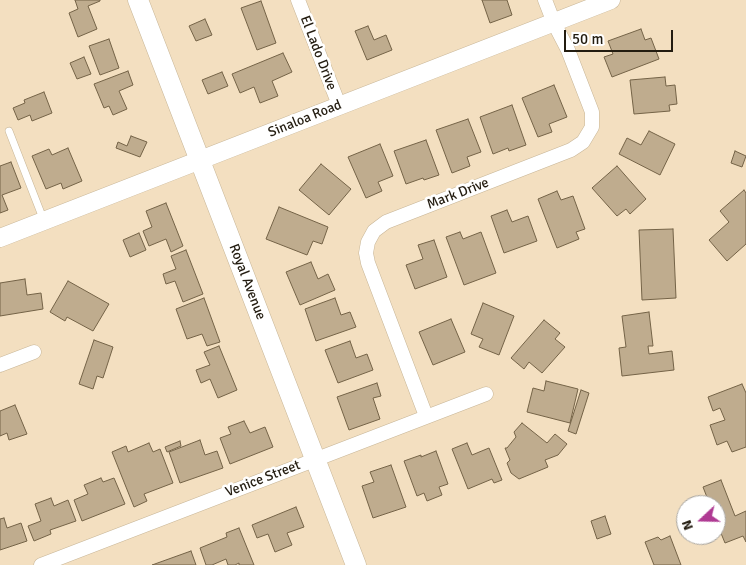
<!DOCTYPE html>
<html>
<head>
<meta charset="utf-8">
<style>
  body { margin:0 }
  #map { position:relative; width:746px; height:565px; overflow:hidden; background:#f3dfc0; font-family:Signika,sans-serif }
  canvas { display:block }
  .north { position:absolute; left:676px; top:495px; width:50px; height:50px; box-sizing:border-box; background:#fff; border:1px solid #a7a49f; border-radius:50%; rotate:249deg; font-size:14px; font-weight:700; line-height:20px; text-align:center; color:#231c10 }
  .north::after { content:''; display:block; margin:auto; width:18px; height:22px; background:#af3a93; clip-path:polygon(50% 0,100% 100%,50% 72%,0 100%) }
  .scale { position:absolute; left:564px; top:30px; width:109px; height:22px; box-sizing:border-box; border:2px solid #231c10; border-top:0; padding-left:6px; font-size:15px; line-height:18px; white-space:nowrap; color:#231c10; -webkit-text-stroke:4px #fff; paint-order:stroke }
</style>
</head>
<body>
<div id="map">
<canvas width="746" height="565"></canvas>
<div class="north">N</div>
<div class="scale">50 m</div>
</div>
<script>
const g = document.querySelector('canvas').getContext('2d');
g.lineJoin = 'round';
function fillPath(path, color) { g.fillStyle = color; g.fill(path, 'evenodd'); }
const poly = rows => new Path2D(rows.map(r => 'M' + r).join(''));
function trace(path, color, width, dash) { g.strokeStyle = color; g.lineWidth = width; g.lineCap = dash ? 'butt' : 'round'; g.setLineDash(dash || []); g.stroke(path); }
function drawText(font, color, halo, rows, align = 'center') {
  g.font = font + ' Signika,sans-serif'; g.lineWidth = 5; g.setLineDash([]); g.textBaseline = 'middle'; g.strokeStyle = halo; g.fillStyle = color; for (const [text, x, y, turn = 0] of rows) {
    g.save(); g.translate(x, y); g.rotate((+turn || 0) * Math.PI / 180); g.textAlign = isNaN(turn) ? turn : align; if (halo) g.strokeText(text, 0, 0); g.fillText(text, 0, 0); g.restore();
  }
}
const building = poly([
  [75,0,100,0,100,1,88,6,97,29,78,37,69,13,78,9,75,0],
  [482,0,507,0,512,15,490,23,482,0],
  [261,1,276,43,257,50,241,8,261,1],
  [205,19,212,35,196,41,189,26,205,19],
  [368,26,374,40,386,35,392,50,367,60,355,31,368,26],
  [641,29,645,40,651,38,659,59,612,77,604,57,613,54,608,41,641,29],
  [109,39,119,68,100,75,89,46,109,39],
  [283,53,292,72,272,81,278,96,260,103,254,87,240,93,232,74,283,53],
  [84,57,91,74,77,79,70,63,84,57],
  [128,71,133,85,119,91,127,109,113,115,109,106,104,108,94,84,128,71],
  [222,72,228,86,208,94,202,80,222,72],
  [665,77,666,86,675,85,677,104,669,105,670,111,634,114,630,80,665,77],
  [554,85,567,117,549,124,552,132,538,137,522,98,554,85],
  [44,92,52,113,32,121,30,115,18,120,13,108,25,103,24,100,44,92],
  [512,105,526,145,509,151,508,148,493,154,480,117,512,105],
  [468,119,481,152,467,157,470,166,452,173,436,130,468,119],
  [649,131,675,144,660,175,619,154,627,138,641,145,649,131],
  [131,136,147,142,140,157,116,148,118,142,127,146,131,136],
  [426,140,439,175,424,180,423,178,406,184,394,151,426,140],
  [380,144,393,176,378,182,382,191,366,198,348,157,380,144],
  [68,148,82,181,63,189,61,183,46,189,32,156,49,149,52,155,68,148],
  [735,151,746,156,742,167,731,163,735,151],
  [11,162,21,188,2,195,8,210,0,213,0,166,11,162],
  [321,164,351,189,329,215,299,190,321,164],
  [617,166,646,199,630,214,626,209,617,216,592,188,617,166],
  [744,190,746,193,746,244,727,261,709,240,729,222,720,211,744,190],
  [557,191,561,200,573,196,585,229,576,232,579,239,557,248,538,199,557,191],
  [166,203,183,246,171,252,166,239,149,246,143,231,152,227,146,211,166,203],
  [279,207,328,227,322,244,313,241,307,255,266,239,279,207],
  [507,210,512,222,528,216,537,241,504,253,491,216,507,210],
  [673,229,676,298,642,300,639,230,673,229],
  [460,232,463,239,481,232,496,273,464,285,446,237,460,232],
  [139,233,146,250,130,257,123,240,139,233],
  [434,240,447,277,415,289,406,265,423,259,418,245,434,240],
  [186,250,203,294,183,302,175,281,166,284,163,274,176,269,171,256,186,250],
  [311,262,318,279,328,274,335,290,300,305,286,272,311,262],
  [25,279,27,295,41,293,43,309,0,316,0,283,25,279],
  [68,281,109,304,93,331,67,317,65,321,50,312,68,281],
  [204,298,220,342,207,346,202,334,187,339,176,309,204,298],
  [335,298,341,315,350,312,356,327,316,341,305,309,335,298],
  [483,303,514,316,499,355,479,347,483,339,471,334,483,303],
  [649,312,653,346,648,346,649,354,672,351,674,370,622,376,619,348,626,347,622,316,649,312],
  [451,319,465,352,433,365,419,332,451,319],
  [544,320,560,333,555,339,565,347,542,373,529,362,524,369,511,358,544,320],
  [94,340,113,347,103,378,97,376,93,389,79,384,94,340],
  [350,341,356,358,367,354,373,370,338,383,325,350,350,341],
  [219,346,237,390,218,398,210,379,201,383,196,370,210,365,204,352,219,346],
  [546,381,578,389,570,423,527,412,533,388,544,391,546,381],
  [377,383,381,396,373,398,380,419,349,430,337,397,377,383],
  [742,384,746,393,746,447,732,452,727,441,717,445,710,425,725,420,720,408,713,411,708,397,742,384],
  [581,390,589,393,576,434,568,431,581,390],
  [15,405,27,434,9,440,7,433,0,436,0,411,15,405],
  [244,421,250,433,265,427,273,447,230,464,220,438,231,434,228,427,244,421],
  [522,423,547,443,555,434,567,444,558,455,545,460,548,467,519,479,511,473,507,463,510,460,505,448,507,448,516,437,514,432,522,423],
  [200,440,205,455,217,451,223,468,180,483,169,452,200,440],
  [180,441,181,446,167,452,165,447,180,441],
  [149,443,153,452,160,449,173,483,144,494,147,501,134,507,112,452,126,446,128,452,149,443],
  [467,443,472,455,489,448,502,480,494,483,492,479,468,489,452,449,467,443],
  [436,451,448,484,439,487,442,495,427,501,424,493,417,496,404,461,421,455,421,457,436,451],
  [391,465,406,507,373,518,362,486,374,482,370,472,391,465],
  [101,478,103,482,114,478,125,504,82,521,74,500,88,494,84,485,101,478],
  [721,480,735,516,746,511,746,542,743,536,725,543,716,521,716,505,710,505,703,487,721,480],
  [51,498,54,506,68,500,76,521,50,530,51,534,34,541,28,526,41,521,35,504,51,498],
  [296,507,304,527,287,533,292,545,275,552,268,534,257,538,252,525,296,507],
  [605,516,611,534,597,539,591,521,605,516],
  [4,518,7,528,21,523,27,541,0,550,0,519,4,518],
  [239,528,254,565,239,565,239,563,235,565,228,565,226,559,212,565,206,565,200,548,227,537,226,533,239,528],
  [670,536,681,565,654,565,645,542,658,537,661,540,670,536],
  [191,551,196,565,152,565,191,551]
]);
const service = poly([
  [9,131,44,221]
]);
const minor = poly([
  [298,0,339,105],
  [0,365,34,352],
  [426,416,368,263,366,253,368,242,374,231,386,222,571,150,583,142,592,127,592,112,568,50,554,23,545,0],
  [41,565,486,394]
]);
const tertiary = poly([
  [0,238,611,0]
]);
const secondary = poly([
  [138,0,356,565]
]);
const streetNames = [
  ["El Lado Drive",318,53,69],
  ["Sinaloa Road",305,119,-22],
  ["Mark Drive",458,194,-21],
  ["Royal Avenue",247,282,69],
  ["Venice Street",263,479,-21]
];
fillPath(building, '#bfac8e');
trace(building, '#746347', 1);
trace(service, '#c7b596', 8);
trace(minor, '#c7b596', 15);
trace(tertiary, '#c7b596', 19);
trace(secondary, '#c7b596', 21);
trace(service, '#fff', 7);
trace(minor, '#fff', 14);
trace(tertiary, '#fff', 18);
trace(secondary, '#fff', 20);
drawText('14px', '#231c10', '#fff', streetNames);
</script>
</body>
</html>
